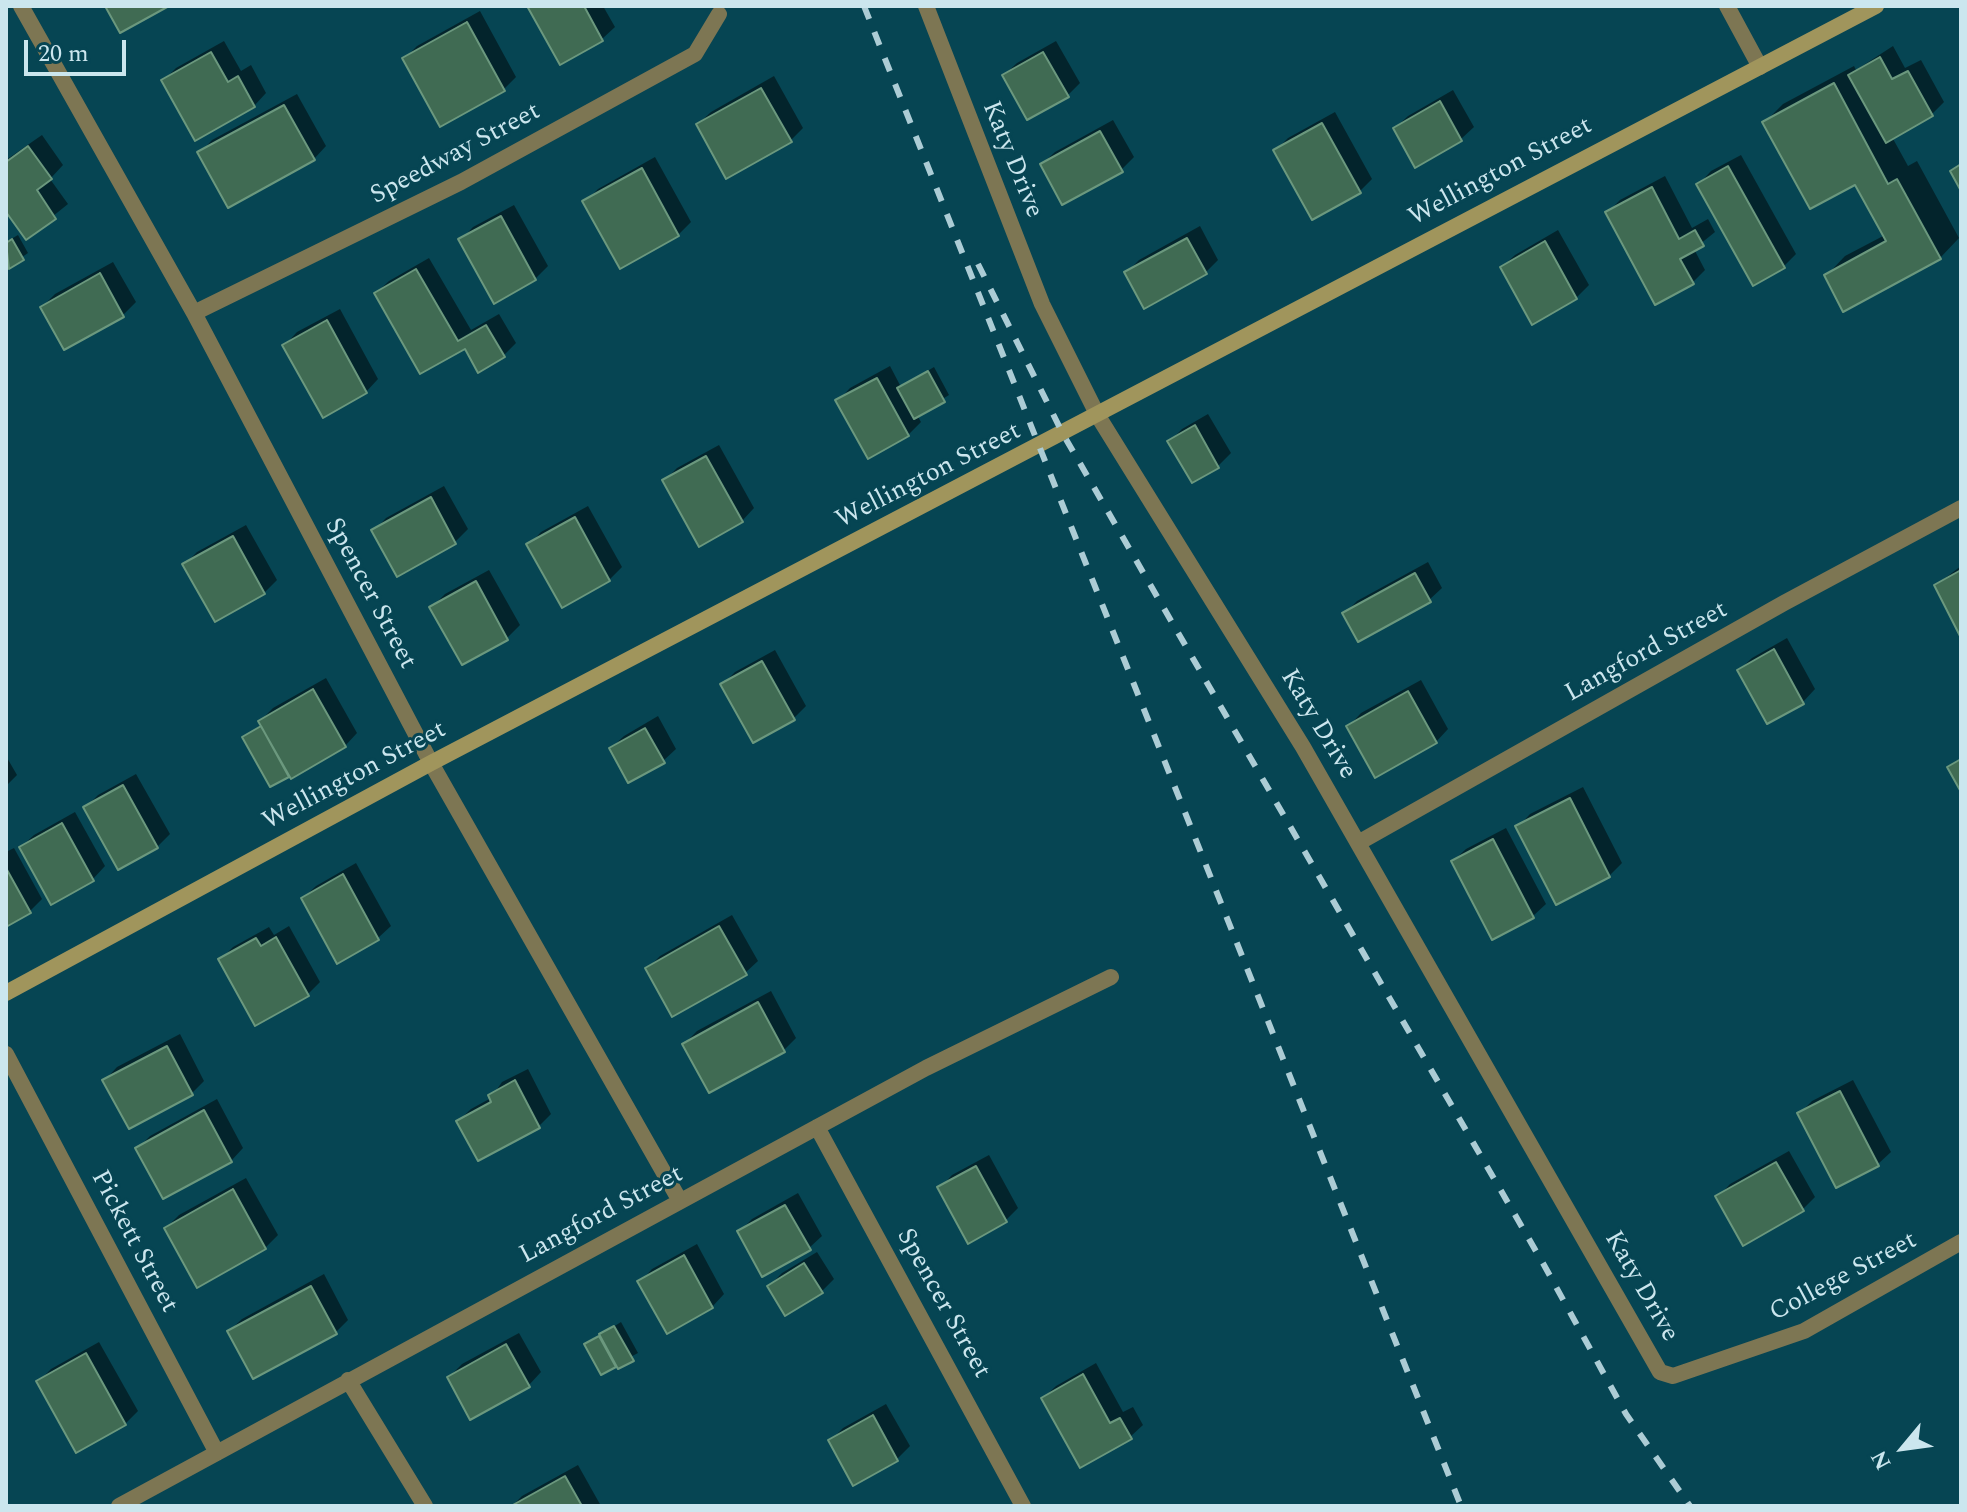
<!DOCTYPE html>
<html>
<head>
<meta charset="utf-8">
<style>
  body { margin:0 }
  #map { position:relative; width:1967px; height:1512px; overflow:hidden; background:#064553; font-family:Spectral,serif }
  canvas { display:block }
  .frame { position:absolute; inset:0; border:8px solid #cbe6ee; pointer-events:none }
  .north { position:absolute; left:1863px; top:1408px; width:80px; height:80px; -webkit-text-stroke:6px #064553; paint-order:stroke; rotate:241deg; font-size:22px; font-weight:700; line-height:32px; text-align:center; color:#cbe6ee }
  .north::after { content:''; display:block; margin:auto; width:28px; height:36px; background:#cbe6ee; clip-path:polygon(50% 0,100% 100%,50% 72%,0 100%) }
  .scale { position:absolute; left:24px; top:40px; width:102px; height:36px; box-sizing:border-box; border:4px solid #cbe6ee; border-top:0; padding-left:10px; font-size:24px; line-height:28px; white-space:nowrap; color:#cbe6ee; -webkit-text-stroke:6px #064553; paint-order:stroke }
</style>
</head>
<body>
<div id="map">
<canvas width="1967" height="1512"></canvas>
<div class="frame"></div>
<div class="north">N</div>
<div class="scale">20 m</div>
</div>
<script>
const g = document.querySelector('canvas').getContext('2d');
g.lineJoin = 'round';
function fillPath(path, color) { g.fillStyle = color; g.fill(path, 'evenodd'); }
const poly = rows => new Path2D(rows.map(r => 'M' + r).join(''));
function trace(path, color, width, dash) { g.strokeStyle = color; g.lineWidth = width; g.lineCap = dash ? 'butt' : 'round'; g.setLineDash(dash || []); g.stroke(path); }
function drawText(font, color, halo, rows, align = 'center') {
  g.font = font + ' Spectral,serif'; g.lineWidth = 6; g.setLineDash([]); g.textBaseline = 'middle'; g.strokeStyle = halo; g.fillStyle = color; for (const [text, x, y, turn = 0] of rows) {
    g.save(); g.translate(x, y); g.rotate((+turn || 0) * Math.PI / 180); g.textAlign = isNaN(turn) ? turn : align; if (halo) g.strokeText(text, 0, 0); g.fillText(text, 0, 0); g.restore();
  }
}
const shadow = poly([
  [530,6,603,6,615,27,602,39,561,62],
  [480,11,516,77,504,89,405,58,417,46],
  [224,41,241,71,251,65,266,93,254,106,163,81,176,68],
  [1056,41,1080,83,1067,96,1004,75,1017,63],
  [1893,46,1905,68,1921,60,1944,102,1932,114,1892,137,1908,166,1917,161,1959,238,1940,258,1826,276,1845,256,1885,235,1856,182,1764,123,1783,104,1854,66,1856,70],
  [774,76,803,128,791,140,698,124,711,112],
  [1453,90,1474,127,1461,139,1395,128,1408,116],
  [297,94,326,146,314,159,200,153,212,140],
  [1335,112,1372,179,1360,191,1275,151,1288,138],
  [1113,120,1134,157,1121,170,1042,164,1055,152],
  [42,135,63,165,50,179,68,204,27,237,6,209,6,160],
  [1741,155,1796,254,1784,266,1699,184,1711,171],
  [655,157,691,222,678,235,621,266,585,202,598,189],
  [1665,176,1692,228,1708,219,1715,232,1694,249,1705,270,1693,282,1608,212,1620,200],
  [514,205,548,266,535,279,461,240,473,227],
  [1200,226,1218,260,1206,272,1126,273,1139,260],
  [1558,230,1589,285,1576,298,1533,322,1502,267,1515,255],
  [18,235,28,253,9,266,6,242],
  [429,258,471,330,499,314,516,343,503,356,465,346,376,293,389,281],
  [113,262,136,302,123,315,65,347,42,307,55,294],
  [340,309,378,379,366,392,285,345,297,332],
  [890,366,901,387,934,367,949,395,917,415,921,422,908,435,838,401,850,388],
  [1208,414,1231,453,1218,466,1192,481,1170,441,1182,429],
  [719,445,754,508,742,521,664,481,677,468],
  [444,486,468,529,455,542,398,574,374,531,386,518],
  [588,506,622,567,609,580,529,545,541,532],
  [246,525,277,580,264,593,185,564,197,552],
  [1428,562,1442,588,1429,600,1344,614,1357,601],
  [1961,566,1961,633,1936,585],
  [489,570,520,625,507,638,463,663,432,607,445,594],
  [1787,638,1815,689,1803,702,1768,722,1739,670,1752,658],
  [775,650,806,706,794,718,723,684,735,672],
  [326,678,357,733,345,746,288,775,244,737,262,724,260,721,273,708],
  [1421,680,1448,729,1436,742,1349,726,1361,713],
  [658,716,676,749,663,761,611,748,624,736],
  [6,756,17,775,6,786],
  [136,774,170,834,157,847,86,807,98,795],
  [1583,787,1622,863,1609,876,1518,827,1530,814],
  [75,812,105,866,93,879,21,847,34,835],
  [1506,828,1546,904,1533,916,1492,937,1453,861,1466,849],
  [14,848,42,899,30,911,6,924,6,852],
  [356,863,391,926,378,938,303,898,316,886],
  [732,915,758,961,745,973,648,968,660,956],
  [289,926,320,982,308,994,220,960,233,947,269,927,274,935],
  [771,991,796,1038,784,1050,684,1044,697,1031],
  [180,1034,204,1081,192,1093,105,1080,117,1067],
  [528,1069,551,1114,539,1126,458,1121,471,1109,491,1098,502,1082],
  [1853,1080,1891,1152,1878,1164,1837,1185,1800,1113,1812,1101],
  [217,1099,243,1148,231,1161,138,1148,150,1136],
  [1789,1151,1815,1197,1803,1209,1718,1197,1730,1184],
  [989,1155,1018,1208,1006,1220,940,1188,952,1175],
  [246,1178,278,1235,265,1248,166,1228,179,1215],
  [798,1193,822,1236,809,1248,739,1232,752,1219],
  [697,1244,724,1294,712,1307,640,1282,652,1269],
  [817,1252,834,1279,822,1291,769,1286,782,1273],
  [324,1274,348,1320,336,1332,229,1331,242,1319],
  [621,1322,638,1353,602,1372,586,1344],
  [519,1333,541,1372,529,1385,449,1377,462,1364],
  [99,1342,138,1411,125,1424,39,1381,51,1369],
  [1096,1363,1123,1412,1133,1407,1143,1425,1130,1437,1043,1398,1056,1386],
  [886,1404,910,1446,897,1459,854,1483,830,1441,843,1428],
  [578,1465,601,1506,512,1506,522,1496]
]);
const building = poly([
  [105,6,169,6,120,33,105,6],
  [527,6,584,6,603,41,560,65,527,6],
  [467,22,505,91,440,127,402,58,467,22],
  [211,52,228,82,238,76,255,107,195,141,161,80,211,52],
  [1043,52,1069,97,1027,120,1002,75,1043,52],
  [1880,57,1892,79,1908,71,1933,116,1886,143,1848,75,1880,57],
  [1834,83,1888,184,1897,179,1941,259,1843,312,1824,275,1886,241,1855,185,1810,209,1762,122,1834,83],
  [761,88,792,142,726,179,696,124,761,88],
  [1440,101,1462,141,1415,168,1393,128,1440,101],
  [284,105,315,160,228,208,197,152,284,105],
  [1322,123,1361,193,1312,220,1273,150,1322,123],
  [1100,131,1123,172,1062,205,1040,164,1100,131],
  [28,146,52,179,37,190,56,219,26,240,6,212,6,162,28,146],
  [1961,164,1961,191,1950,171,1961,164],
  [1728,166,1785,268,1753,286,1696,184,1728,166],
  [642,168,679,236,620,269,582,201,642,168],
  [1652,187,1679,239,1695,230,1704,246,1680,259,1694,284,1655,305,1605,212,1652,187],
  [501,216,536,280,494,304,458,239,501,216],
  [1187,238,1207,274,1144,309,1124,272,1187,238],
  [12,239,24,260,9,269,6,243,12,239],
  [1545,241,1577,299,1532,325,1500,267,1545,241],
  [416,269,458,341,486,325,505,357,478,373,465,349,420,374,374,293,416,269],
  [100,273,124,317,64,350,40,307,100,273],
  [327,320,367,393,323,418,282,345,327,320],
  [928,371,945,402,914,419,897,388,928,371],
  [877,378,909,436,868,459,835,400,877,378],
  [1195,425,1219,468,1192,483,1167,441,1195,425],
  [706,456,743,522,699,547,662,480,706,456],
  [431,497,456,544,397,577,371,530,431,497],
  [575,517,610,581,562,608,526,544,575,517],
  [233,536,265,594,215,622,182,564,233,536],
  [1961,570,1961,638,1934,585,1961,570],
  [1415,573,1431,602,1358,642,1342,613,1415,573],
  [476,581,508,640,462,665,429,607,476,581],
  [1774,649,1804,704,1767,724,1737,670,1774,649],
  [762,661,795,720,753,743,720,684,762,661],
  [313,689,346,747,291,779,258,721,313,689],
  [1408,691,1437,743,1375,778,1346,726,1408,691],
  [261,726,289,777,270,787,242,737,261,726],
  [645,728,665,763,628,783,609,748,645,728],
  [1961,759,1961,792,1947,767,1961,759],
  [123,785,158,848,118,870,83,807,123,785],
  [1570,798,1610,877,1556,905,1515,826,1570,798],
  [62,823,94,881,51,905,19,847,62,823],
  [1493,839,1534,918,1492,940,1451,861,1493,839],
  [6,868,31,913,6,927,6,868],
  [343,874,379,940,337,964,301,898,343,874],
  [719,926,747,975,672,1017,645,968,719,926],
  [276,937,309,996,255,1026,218,959,256,938,261,946,276,937],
  [758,1002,785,1052,709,1093,682,1044,758,1002],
  [167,1046,193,1095,129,1129,102,1080,167,1046],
  [515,1080,540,1128,478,1161,456,1121,491,1102,488,1095,515,1080],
  [1840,1091,1879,1166,1836,1188,1797,1113,1840,1091],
  [204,1110,232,1162,163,1199,135,1148,204,1110],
  [1776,1162,1804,1211,1743,1246,1715,1196,1776,1162],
  [976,1166,1007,1222,968,1244,937,1187,976,1166],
  [233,1189,266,1249,197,1288,164,1228,233,1189],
  [785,1205,811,1250,762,1277,737,1231,785,1205],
  [684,1255,713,1308,667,1334,637,1281,684,1255],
  [804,1263,823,1293,785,1316,767,1286,804,1263],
  [311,1286,337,1334,253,1379,227,1331,311,1286],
  [614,1326,634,1361,618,1369,599,1334,614,1326],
  [599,1336,616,1367,601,1375,584,1344,599,1336],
  [506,1344,530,1387,470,1420,447,1377,506,1344],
  [86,1353,126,1425,76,1453,36,1381,86,1353],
  [1083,1374,1110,1423,1120,1418,1132,1439,1080,1468,1041,1398,1083,1374],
  [873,1415,898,1461,853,1486,828,1440,873,1415],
  [565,1476,582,1506,511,1506,565,1476]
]);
const street = poly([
  [21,6,194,313,431,763,680,1201],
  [926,6,1042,304,1098,416,1303,747,1660,1372,1673,1376,1804,1331,1961,1242],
  [1727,6,1760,67],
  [194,313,461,182,695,54,719,14],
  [1358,843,1784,603,1961,508],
  [6,1054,217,1453],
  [817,1127,1023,1506],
  [348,1380,425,1506],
  [119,1506,926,1068,1111,977]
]);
const secondary = poly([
  [6,993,431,763,1876,6]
]);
const rail = poly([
  [864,6,1461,1506],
  [978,264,1063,434,1544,1265,1626,1414,1690,1506]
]);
const streetNames = [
  ["Speedway Street",456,155,-28],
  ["Katy Drive",1011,160,68],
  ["Wellington Street",1501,173,-28],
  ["Wellington Street",929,477,-27],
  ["Spencer Street",369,594,62],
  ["Langford Street",1647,653,-29],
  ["Katy Drive",1317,725,59],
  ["Wellington Street",355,777,-28],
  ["Langford Street",602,1216,-28],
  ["Pickett Street",133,1242,62],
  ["College Street",1844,1278,-28],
  ["Katy Drive",1640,1287,60],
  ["Spencer Street",942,1304,61]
];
fillPath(shadow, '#0007');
fillPath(building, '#406b53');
trace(building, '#6b987e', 2);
trace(street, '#7d7653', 16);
trace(secondary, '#a0955c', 16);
trace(rail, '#acccd5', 6, [14, 14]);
drawText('26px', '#cbe6ee', '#064553', streetNames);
</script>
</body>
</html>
